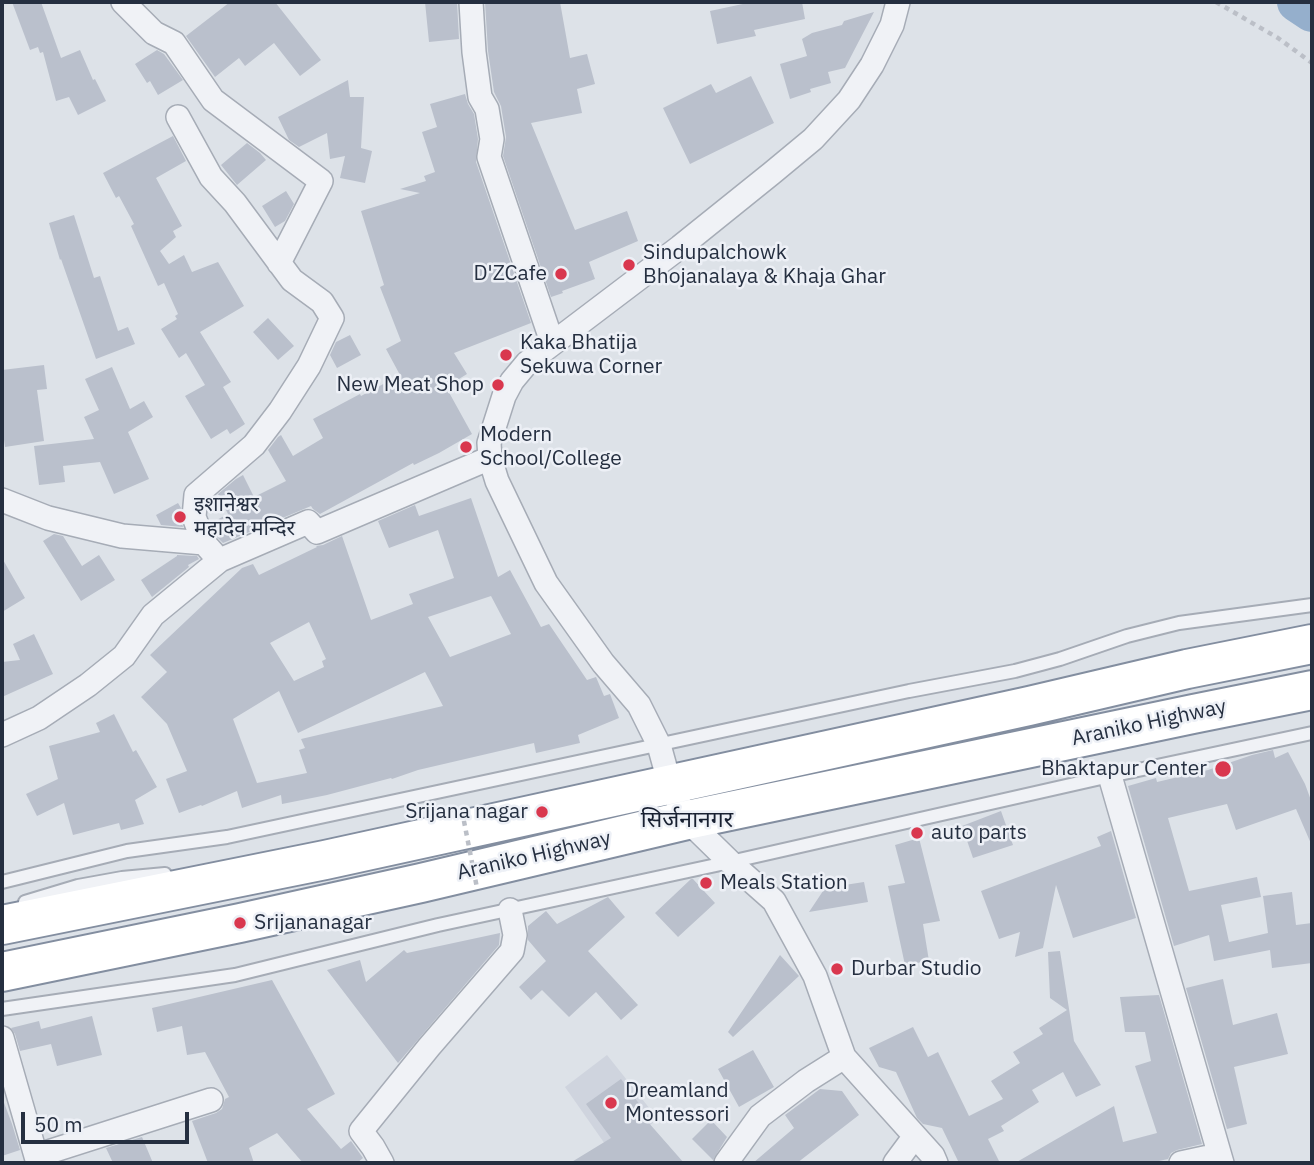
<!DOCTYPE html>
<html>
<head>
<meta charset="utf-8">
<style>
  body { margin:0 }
  #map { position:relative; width:1314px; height:1165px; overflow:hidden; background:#dde2e8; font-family:"IBM Plex Sans",sans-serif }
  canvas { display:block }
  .frame { position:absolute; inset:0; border:4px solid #252f40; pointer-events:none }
  .scale { position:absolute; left:21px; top:1112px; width:168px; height:32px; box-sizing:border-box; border:4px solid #252f40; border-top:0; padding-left:9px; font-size:21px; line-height:24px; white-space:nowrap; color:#252f40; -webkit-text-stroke:5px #edf0f6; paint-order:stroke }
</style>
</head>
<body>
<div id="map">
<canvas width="1314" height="1165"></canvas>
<div class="frame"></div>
<div class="scale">50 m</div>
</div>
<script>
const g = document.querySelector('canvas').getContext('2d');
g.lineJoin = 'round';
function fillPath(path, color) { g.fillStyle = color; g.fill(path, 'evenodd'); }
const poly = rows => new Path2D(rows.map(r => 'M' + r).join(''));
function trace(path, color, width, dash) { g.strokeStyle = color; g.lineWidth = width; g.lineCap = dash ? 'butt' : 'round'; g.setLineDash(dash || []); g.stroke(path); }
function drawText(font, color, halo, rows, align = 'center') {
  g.font = font + ' "IBM Plex Sans","Noto Sans Devanagari",sans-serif'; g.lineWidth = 5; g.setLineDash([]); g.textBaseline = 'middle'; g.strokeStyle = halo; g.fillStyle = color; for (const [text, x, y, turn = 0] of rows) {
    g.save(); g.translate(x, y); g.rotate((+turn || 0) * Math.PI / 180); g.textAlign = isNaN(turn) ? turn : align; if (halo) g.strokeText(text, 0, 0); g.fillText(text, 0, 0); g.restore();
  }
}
const built = poly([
  [607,1055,658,1119,612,1154,565,1087]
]);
const river = poly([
  [1297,2,1312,12]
]);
const building = poly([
  [12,2,41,2,61,58,80,50,93,80,95,79,106,101,78,115,69,97,56,101,43,52,40,53,38,47,30,50],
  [230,2,275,2,321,60,300,76,274,43,245,66,239,58,215,77,186,36],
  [425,2,457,2,459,39,429,42],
  [485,2,560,2,570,58,587,54,595,84,577,89,582,113,531,123,575,230,627,211,638,241,589,262,595,279,562,291,563,293,551,297,503,156,506,137,501,106,494,92,488,51],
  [752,2,802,2,805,19,754,30,756,36,717,44,710,11],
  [874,12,845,68,828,72,831,83,810,89,811,92,790,99,780,64,807,56,802,39,812,33,842,25,844,21],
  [157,50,164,54,183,80,158,95,150,81,147,83,135,64],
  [751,76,774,123,690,164,663,108,711,84,716,93],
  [348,80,350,97,364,97,361,148,372,151,365,183,340,178,345,156,330,159,327,133,299,147,289,140,278,117],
  [465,94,468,104,474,114,478,139,476,162,531,323,454,353,467,374,446,387,472,434,439,453,414,465,413,463,320,514,313,509,311,506,223,543,216,536,211,523,228,514,218,494,236,479,243,475,254,497,286,481,268,450,278,437,281,435,293,456,323,438,313,419,360,394,361,396,400,375,386,349,401,341,380,287,384,285,361,211,420,193,400,189,426,181,424,176,435,172,422,132,437,127,430,104],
  [173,136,186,161,156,178,182,226,173,231,176,237,160,251,169,264,184,255,192,272,218,262,244,306,200,332,231,382,223,387,245,424,230,434,227,429,211,439,185,396,205,385,186,353,179,358,161,329,177,319,175,316,178,314,164,283,158,286,131,226,134,224,119,196,116,198,103,173],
  [247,143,260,153,266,160,237,185,221,165],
  [286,191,294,204,285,221,275,227,262,206],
  [74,215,94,278,100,276,118,331,128,327,135,344,96,359,61,259,60,260,49,223],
  [268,318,294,346,278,360,253,332],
  [350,335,361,355,337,368,330,355,336,342],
  [44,365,47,389,37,390,44,441,5,447,2,425,2,370],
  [112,367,130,409,144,401,153,417,128,432,149,479,114,494,100,462,63,466,65,482,39,485,34,446,94,439,84,417,99,410,85,379],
  [471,498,498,577,510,570,541,627,549,624,587,680,596,677,604,696,610,694,619,718,578,735,580,743,536,753,534,743,418,770,392,779,391,778,327,795,282,804,281,795,242,808,237,791,202,806,201,805,179,813,166,779,187,771,167,724,141,697,167,672,150,655,242,568,253,564,259,575,317,547,316,546,323,545,342,536,371,620,413,604,409,594,454,578,438,530,389,548,378,521,415,505,419,516],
  [491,596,511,634,450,657,428,617],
  [309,622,326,659,322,661,324,667,294,681,270,643],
  [425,672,443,706,301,739,305,748,299,750,307,773,257,783,233,719,279,691,298,733],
  [178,503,181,508,180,516,183,527,161,525,156,515],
  [54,534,63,536,82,566,99,555,115,580,81,601,43,541],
  [177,555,197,556,199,559,188,565,189,567,152,597,141,580,177,556],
  [2,558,25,598,2,612],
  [34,634,53,674,2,697,2,662,20,660,13,644],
  [114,714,133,752,136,750,157,787,135,800,144,824,121,830,119,823,73,835,64,803,37,816,26,794,58,779,49,746,100,732,96,723],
  [1273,750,1275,758,1288,752,1305,784,1312,803,1312,846,1296,809,1236,830,1227,804,1168,818,1189,891,1257,877,1261,897,1221,905,1229,942,1268,933,1263,896,1292,892,1296,925,1312,923,1312,963,1272,968,1270,950,1214,961,1209,935,1174,946,1128,786,1156,778,1157,782,1208,770,1252,755],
  [1001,811,1013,845,973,858,962,826],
  [1111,831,1136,918,1073,938,1056,885,1043,948,1015,957,1020,932,999,939,981,891,1101,846,1097,837],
  [919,838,940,921,923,924,929,961,905,965,888,886,905,883,895,845],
  [691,879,693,879,715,903,678,937,655,913],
  [864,882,868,902,809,912,825,888],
  [608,897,625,917,588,951,638,1005,621,1020,596,992,569,1017,542,990,531,1000,519,987,546,961,528,940,528,926,546,911,557,924],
  [500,933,499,945,398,1063,327,970,360,960,366,982,404,950,407,953],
  [1060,951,1074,1041,1101,1085,1076,1097,1063,1072,1032,1090,1039,1102,1001,1126,1004,1131,988,1139,1000,1163,959,1163,942,1128,923,1124,917,1118,896,1072,879,1067,869,1048,913,1027,928,1057,938,1052,969,1116,1003,1099,991,1081,1020,1063,1013,1052,1043,1034,1039,1028,1067,1010,1050,998,1048,952],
  [780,955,799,976,733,1037,728,1032],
  [1223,979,1233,1025,1277,1013,1288,1054,1234,1067,1247,1124,1227,1129,1186,988],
  [272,980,335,1094,307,1109,341,1149,351,1141,363,1158,357,1163,303,1163,277,1133,249,1148,254,1163,208,1163,192,1121,216,1113,222,1109,225,1099,229,1097,205,1052,187,1055,182,1026,157,1032,152,1008],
  [1159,995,1202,1144,1177,1150,1171,1153,1168,1159,1150,1163,1015,1163,1114,1106,1123,1142,1157,1133,1135,1066,1151,1061,1145,1032,1125,1032,1120,997],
  [92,1016,102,1055,57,1066,51,1044,20,1051,15,1034,11,1028,39,1021,41,1029],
  [753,1050,774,1087,739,1107,718,1069],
  [621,1079,651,1120,648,1122,684,1163,570,1163,611,1138,586,1104],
  [820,1089,842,1091,859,1115,797,1163,753,1163,794,1128,785,1115],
  [3,1100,12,1124,20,1150,2,1156],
  [711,1120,727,1137,713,1160,692,1139],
  [142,1137,153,1163,113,1163,106,1148]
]);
const path = poly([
  [1216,2,1278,38,1312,63]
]);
const service = poly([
  [2,882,127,851,227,837,909,691,1015,671,1060,659,1127,636,1179,623,1312,605],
  [25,902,78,886,122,878,165,874],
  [2,1009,235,975,438,925,730,862,1110,776,1312,733]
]);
const minor = poly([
  [123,2,154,33,174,43,213,100,321,181,279,263],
  [471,2,474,52,480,97,487,109,492,139,489,157,552,342],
  [898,2,892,25,872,65,849,100,813,139,772,173,680,247,527,363,512,381,504,396,489,443,490,458,497,481,546,583,603,663,639,705,659,745,670,785,687,820,730,862,774,901,815,976,844,1057,933,1156,936,1163],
  [178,117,211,177,235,203,292,280,322,302,332,318,309,366,280,411,254,445,196,495,194,517,204,543],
  [2,500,48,518,122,536,204,543,213,553],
  [2,735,39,718,88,685,124,656,153,615,220,560,308,522,317,532,490,458],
  [1110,776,1222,1163],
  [2,1038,38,1163],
  [36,1156,211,1100],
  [382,1163,373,1147,361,1131,429,1047,512,951,515,935,510,910],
  [726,1163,760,1116,806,1081,844,1057],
  [895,1163,915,1136],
  [1181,1163,1218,1155]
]);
const trunk = poly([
  [2,925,325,860,1029,706,1187,669,1312,644],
  [2,972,240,923,421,883,687,820,1193,714,1312,690]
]);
const pathBridge = poly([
  [462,811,477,888]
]);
const markers = [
  [629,265,7,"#d9374e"],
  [561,274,7,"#d9374e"],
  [506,355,7,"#d9374e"],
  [498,385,7,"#d9374e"],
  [466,447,7,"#d9374e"],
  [180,517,7,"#d9374e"],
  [1223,769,9,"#d9374e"],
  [542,812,7,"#d9374e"],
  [917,833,7,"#d9374e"],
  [706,883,7,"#d9374e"],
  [240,923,7,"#d9374e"],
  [837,969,7,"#d9374e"],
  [611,1103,7,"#d9374e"]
];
const poiNames = [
  ["Sindupalchowk",643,253],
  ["Bhojanalaya & Khaja Ghar",643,277],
  ["D'ZCafe",547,274,"right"],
  ["Kaka Bhatija",520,343],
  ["Sekuwa Corner",520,367],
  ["New Meat Shop",484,385,"right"],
  ["Modern",480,435],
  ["School/College",480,459],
  ["इशानेश्वर",194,505],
  ["महादेव मन्दिर",194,529],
  ["Bhaktapur Center",1207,769,"right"],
  ["Srijana nagar",528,812,"right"],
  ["auto parts",931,833],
  ["Meals Station",720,883],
  ["Srijananagar",254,923],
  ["Durbar Studio",851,969],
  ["Dreamland",625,1091],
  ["Montessori",625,1115]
];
const streetNames = [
  ["Araniko Highway",1149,723,-12],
  ["Araniko Highway",534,856,-13]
];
const neighbourhoodNames = [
  ["सिर्जनानगर",687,820]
];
fillPath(built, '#cfd4de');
trace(river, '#95afcc', 40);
fillPath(building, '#bac0cc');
trace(service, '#a6acb6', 16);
trace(minor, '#a6acb6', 26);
trace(trunk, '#838ea0', 42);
trace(path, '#bbbfc7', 4.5, [5, 5]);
trace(service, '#f0f2f6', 12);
trace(minor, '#f0f2f6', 23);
trace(trunk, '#fff', 38);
trace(pathBridge, '#bbbfc7', 4.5, [5, 5]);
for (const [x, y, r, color] of markers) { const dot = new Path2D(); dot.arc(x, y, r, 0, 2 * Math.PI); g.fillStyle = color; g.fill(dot); trace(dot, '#edf0f6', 2.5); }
drawText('21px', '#252f40', '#edf0f6', poiNames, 'left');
drawText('21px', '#252f40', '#edf0f6', streetNames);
drawText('23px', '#182031', '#edf0f6', neighbourhoodNames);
</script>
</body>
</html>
